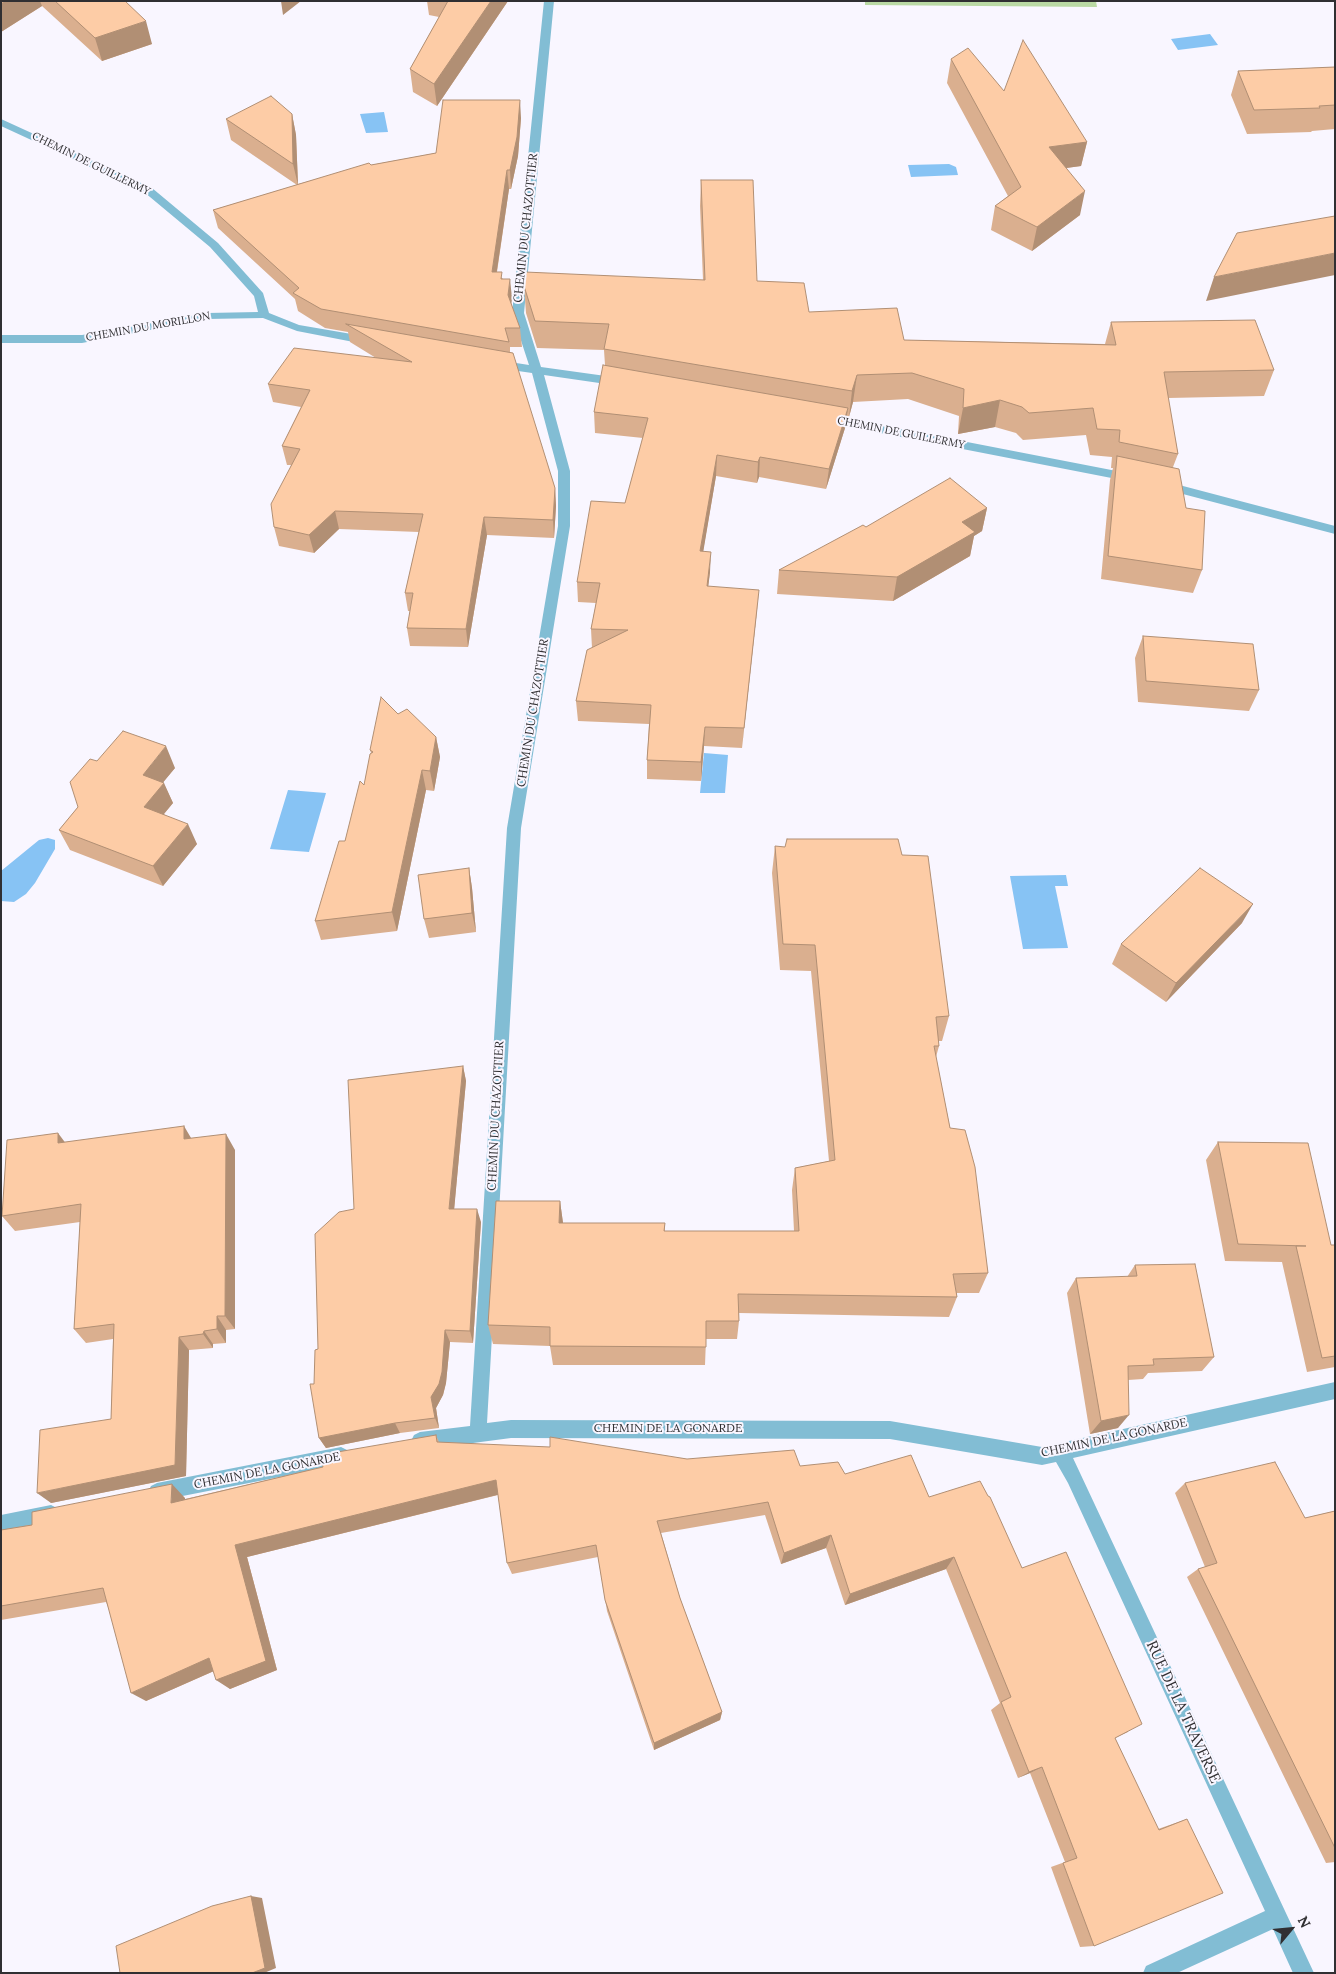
<!DOCTYPE html>
<html>
<head>
<meta charset="utf-8">
<style>
  body { margin:0 }
  #map { position:relative; width:1336px; height:1974px; overflow:hidden; background:#f9f6ff; font-family:Lora,serif }
  canvas { display:block }
  .frame { position:absolute; inset:0; border:2px solid #302f32; pointer-events:none }
  .north { position:absolute; left:1266px; top:1904px; width:50px; height:50px; -webkit-text-stroke:4px #f9f6ff; paint-order:stroke; rotate:62deg; font-size:14px; font-weight:700; line-height:20px; text-align:center; color:#302f32 }
  .north::after { content:''; display:block; margin:auto; width:18px; height:22px; background:#302f32; clip-path:polygon(50% 0,100% 100%,50% 72%,0 100%) }
</style>
</head>
<body>
<div id="map">
<canvas width="1336" height="1974"></canvas>
<div class="frame"></div>
<div class="north">N</div>
</div>
<script>
const g = document.querySelector('canvas').getContext('2d');
g.lineJoin = 'round';
function fillPath(path, color) { g.fillStyle = color; g.fill(path, 'evenodd'); }
const poly = rows => new Path2D(rows.map(r => 'M' + r).join(''));
function trace(path, color, width, dash) { g.strokeStyle = color; g.lineWidth = width; g.lineCap = dash ? 'butt' : 'round'; g.setLineDash(dash || []); g.stroke(path); }
function drawText(font, color, halo, rows, align = 'center') {
  g.font = font + ' Lora,serif'; g.lineWidth = 4; g.setLineDash([]); g.textBaseline = 'middle'; g.strokeStyle = halo; g.fillStyle = color; for (const [text, x, y, turn = 0] of rows) {
    g.save(); g.translate(x, y); g.rotate((+turn || 0) * Math.PI / 180); g.textAlign = isNaN(turn) ? turn : align; if (halo) g.strokeText(text, 0, 0); g.fillText(text, 0, 0); g.restore();
  }
}
const green = poly([
  [865,1,1096,1,1097,7,865,5]
]);
const water = poly([
  [1210,34,1218,45,1178,50,1171,39],
  [384,112,388,132,366,133,360,114],
  [949,164,956,167,958,175,911,177,908,165],
  [704,753,728,755,725,793,700,793],
  [288,790,326,793,309,852,270,849],
  [48,838,55,840,55,849,35,883,26,894,14,902,1,901,1,871,39,840],
  [1066,875,1068,886,1055,886,1068,948,1023,949,1010,876]
]);
const street = poly([
  [544,1,554,1,524,313,541,367,620,378,626,382,620,386,544,375,570,471,570,526,521,828,487,1423,511,1420,890,1421,1042,1447,1335,1382,1335,1399,1073,1458,1314,1973,1293,1973,1273,1929,1177,1973,1143,1973,1146,1966,1265,1911,1068,1483,1056,1462,1042,1465,890,1439,511,1438,420,1450,414,1447,411,1441,414,1435,420,1432,470,1426,507,828,558,526,558,471,532,373,497,368,491,364,497,360,529,365,512,313,544,1],
  [1,119,152,188,218,243,263,293,269,313,299,325,369,337,375,341,369,345,297,331,263,318,207,319,82,343,1,343,1,335,82,335,207,313,258,312,254,296,210,247,144,192,1,126,1,119],
  [828,415,1132,474,1138,478,1132,482,824,422,822,419,828,415],
  [1164,481,1335,526,1335,534,1160,488,1158,485,1164,481],
  [341,1447,347,1450,350,1456,347,1462,341,1465,157,1501,151,1498,148,1492,151,1486,157,1483,341,1447],
  [51,1505,57,1508,60,1514,57,1520,1,1533,1,1515,51,1505]
]);
const wall = poly([
  [1,1,125,1,152,44,102,61,42,6,1,32],
  [427,1,508,1,437,106,413,92,410,69,439,17,429,15],
  [951,59,1087,142,1081,166,1066,168,1080,215,1032,251,991,230,995,206,1008,196,947,83],
  [1335,67,1335,129,1312,131,1311,132,1247,134,1231,95,1238,71],
  [292,114,296,135,298,184,371,165,436,153,521,118,518,156,511,189,509,189,497,272,503,279,512,298,511,303,520,328,522,347,510,347,510,353,555,488,556,506,554,538,487,535,468,647,410,646,407,628,410,611,408,611,405,593,419,532,339,529,314,553,279,546,274,527,291,465,287,465,282,446,301,407,273,402,268,384,376,358,350,342,348,332,325,328,298,311,295,299,218,228,213,210,297,185,231,140,226,119],
  [701,180,757,281,809,312,904,340,1105,344,1111,322,1274,370,1264,396,1168,398,1178,454,1173,467,1186,508,1202,570,1193,593,1101,579,1110,480,1113,468,1111,468,1112,457,1090,455,1086,435,1023,440,1016,433,995,427,958,434,959,416,908,399,853,402,849,417,847,417,845,428,826,489,759,477,757,483,716,476,703,551,710,572,708,586,757,610,742,748,704,746,701,781,647,779,647,760,649,724,578,721,576,701,592,648,591,629,596,603,578,602,577,582,625,503,643,438,595,433,594,412,605,365,604,350,537,348,526,313,524,286,703,280,700,206],
  [987,508,982,531,974,536,970,556,893,601,777,594,779,570,866,527],
  [1143,636,1259,690,1249,711,1138,702,1135,658],
  [398,714,436,737,440,757,434,791,426,790,397,931,321,940,315,921,345,841,364,785,371,753,370,750],
  [97,761,175,768,163,782,173,803,164,814,197,844,163,886,70,850,59,830,78,807],
  [775,846,949,1016,942,1041,938,1041,939,1046,936,1057,950,1128,988,1273,979,1293,957,1293,957,1297,949,1317,739,1313,739,1321,737,1339,706,1339,705,1365,553,1365,550,1346,493,1344,488,1325,560,1201,563,1223,665,1223,665,1231,794,1231,792,1190,795,1168,829,1161,811,971,780,970,772,873],
  [469,868,472,888,476,932,429,938,424,919],
  [1242,923,1166,1002,1112,964,1121,944],
  [463,1066,466,1081,454,1209,481,1222,473,1343,450,1342,446,1383,443,1395,436,1408,439,1428,400,1433,326,1448,319,1438,314,1384,318,1349,354,1209],
  [191,1138,235,1150,235,1329,226,1330,226,1343,213,1344,213,1348,189,1350,186,1476,51,1503,111,1419,113,1339,86,1343,74,1329,80,1222,15,1231,2,1216,65,1142],
  [1218,1142,1331,1245,1335,1245,1335,1367,1307,1372,1282,1262,1225,1261,1206,1160],
  [1135,1265,1214,1357,1202,1371,1148,1373,1143,1379,1128,1380,1118,1428,1090,1434,1067,1293,1076,1278,1127,1277],
  [436,1435,439,1442,687,1459,800,1466,845,1474,929,1497,1022,1568,1128,1732,1115,1738,1158,1829,1187,1819,1094,1946,1080,1947,1051,1867,1065,1862,1030,1773,1018,1778,991,1710,1000,1703,946,1569,845,1605,826,1548,781,1564,765,1515,661,1533,680,1598,722,1712,720,1720,654,1750,607,1611,598,1557,512,1574,507,1563,498,1495,247,1557,277,1670,230,1689,214,1671,146,1701,106,1602,1,1620,1,1530,185,1498,185,1499,323,1467],
  [1185,1483,1305,1518,1335,1511,1335,1862,1326,1863,1187,1577,1198,1569,1205,1567,1175,1493]
]);
const shadedWall = poly([
  [5,1,40,1,42,6,1,32,1,4],
  [281,1,301,1,283,15],
  [491,1,508,1,437,106,434,84],
  [146,21,152,44,102,61,95,38],
  [520,100,521,118,518,156,511,189,510,170],
  [292,114,296,135,298,185,293,164],
  [1087,142,1081,166,1044,171,1049,147],
  [507,170,509,189,494,290,492,272],
  [1085,191,1080,215,1032,251,1037,227],
  [1335,253,1335,275,1206,301,1214,277],
  [510,279,512,298,510,314,508,295],
  [857,375,853,402,849,417,852,391],
  [1000,400,995,427,958,434,963,408],
  [848,408,845,428,826,489,829,469],
  [717,455,716,476,700,571,700,551],
  [760,457,759,477,757,483,758,462],
  [555,488,556,506,554,538,553,520],
  [987,508,982,531,974,536,970,556,893,601,897,577,962,522],
  [335,511,339,529,314,553,309,535],
  [484,517,487,535,468,647,466,629],
  [711,552,710,572,706,606,707,586],
  [759,590,757,610,742,748,744,728],
  [705,727,704,746,701,781,701,762],
  [436,737,440,757,434,791,430,771],
  [166,746,175,768,152,796,143,775],
  [422,770,426,790,397,931,392,912],
  [164,783,173,803,153,827,144,807],
  [188,824,197,844,163,886,153,866],
  [469,868,472,888,476,932,472,913],
  [1253,904,1242,923,1166,1002,1176,983],
  [463,1066,466,1081,453,1222,449,1209],
  [184,1126,194,1143,184,1139],
  [58,1133,70,1149,58,1143],
  [226,1134,235,1150,235,1329,225,1316],
  [560,1201,563,1223,559,1223],
  [477,1209,481,1222,473,1343,470,1331],
  [217,1316,226,1330,226,1343,217,1329],
  [445,1330,450,1342,446,1383,443,1395,436,1408,439,1428,435,1418,431,1397],
  [204,1331,213,1344,213,1348,203,1334],
  [179,1337,189,1350,186,1476,51,1503,37,1493,175,1465],
  [1129,1415,1118,1428,1090,1434,1101,1421],
  [395,1423,400,1433,326,1448,319,1438],
  [496,1480,501,1494,247,1557,277,1670,230,1689,216,1680,235,1545],
  [172,1484,185,1498,185,1516,171,1503],
  [831,1535,826,1548,781,1564,784,1553],
  [954,1557,946,1569,845,1605,850,1594],
  [209,1658,223,1667,146,1701,131,1693],
  [722,1712,720,1720,654,1750,654,1743],
  [1042,1767,1030,1773,1018,1778,1029,1772],
  [251,1896,262,1898,276,1968,264,1973,252,1973]
]);
const building = poly([
  [55,1,125,1,146,21,95,38,55,1],
  [448,1,491,1,434,84,410,69,448,1],
  [1023,40,1087,142,1049,147,1085,191,1037,227,995,206,1021,187,951,59,968,48,1004,91,1023,40],
  [1335,67,1335,105,1319,106,1320,108,1254,110,1238,71,1335,67],
  [271,96,292,114,293,164,226,119,271,96],
  [443,100,520,100,517,137,510,170,507,170,492,272,502,272,501,279,510,279,508,295,520,328,505,328,509,342,321,309,293,293,299,288,213,210,369,163,371,165,436,153,443,100],
  [701,180,753,180,757,281,804,283,809,312,897,308,904,340,1116,345,1111,322,1255,320,1274,370,1164,372,1178,454,1119,442,1120,430,1097,429,1093,408,1029,413,1022,407,1000,400,963,408,964,389,912,373,857,375,852,391,604,349,609,324,535,321,524,286,525,272,705,280,701,180],
  [1335,216,1335,253,1214,277,1237,233,1335,216],
  [346,324,513,353,555,488,553,520,484,517,466,629,407,628,413,593,405,593,423,514,335,511,309,535,274,527,271,504,300,449,282,446,310,390,268,384,294,348,412,362,346,324],
  [603,365,848,408,829,469,760,457,758,462,717,455,700,551,711,552,707,586,759,590,744,728,705,727,701,762,647,760,651,705,576,701,587,650,628,630,591,629,600,583,577,582,591,501,625,503,648,418,594,412,603,365],
  [1117,456,1179,469,1186,508,1205,511,1202,570,1108,556,1117,456],
  [950,478,987,508,962,522,975,532,897,577,779,570,863,525,866,527,950,478],
  [1143,636,1253,644,1259,690,1146,681,1143,636],
  [381,697,398,714,407,709,436,737,430,771,422,770,392,912,315,921,339,841,345,841,360,781,364,785,370,754,373,752,370,750,381,697],
  [123,731,166,746,143,775,164,783,144,807,188,824,153,866,59,830,78,807,70,782,90,759,97,761,123,731],
  [787,839,898,839,902,855,928,856,949,1016,936,1017,939,1046,934,1046,950,1128,965,1130,975,1167,988,1273,953,1274,957,1297,738,1294,739,1321,706,1321,706,1347,550,1346,550,1327,488,1325,496,1201,560,1201,559,1223,665,1223,664,1231,799,1231,795,1168,835,1160,815,945,783,944,775,846,785,847,787,839],
  [469,868,472,913,424,919,418,875,469,868],
  [1200,868,1253,904,1176,983,1121,944,1200,868],
  [463,1066,449,1209,477,1209,470,1331,445,1330,442,1372,439,1384,431,1397,435,1418,395,1423,319,1438,310,1384,314,1384,315,1350,318,1349,315,1234,339,1212,354,1209,348,1080,463,1066],
  [184,1126,184,1139,226,1134,225,1316,217,1316,217,1329,204,1331,203,1334,179,1337,175,1465,37,1493,40,1430,111,1419,114,1324,74,1329,81,1204,2,1216,7,1140,58,1133,58,1143,184,1126],
  [1218,1142,1308,1143,1331,1245,1335,1245,1335,1356,1322,1358,1296,1246,1306,1246,1238,1244,1218,1142],
  [1195,1264,1214,1357,1153,1359,1154,1365,1128,1366,1129,1415,1101,1421,1076,1278,1137,1276,1135,1265,1195,1264],
  [436,1435,437,1442,550,1447,550,1437,687,1459,794,1450,800,1466,838,1462,845,1474,911,1455,929,1497,980,1481,988,1496,990,1497,1022,1568,1066,1552,1142,1724,1115,1738,1159,1830,1187,1819,1223,1893,1094,1946,1063,1863,1077,1858,1042,1767,1029,1772,1001,1702,1011,1697,954,1557,850,1594,831,1535,784,1553,768,1502,657,1521,680,1598,722,1712,654,1743,605,1600,596,1545,507,1563,496,1480,235,1545,266,1661,216,1680,209,1658,131,1693,103,1588,1,1606,1,1530,32,1525,32,1512,172,1484,171,1503,323,1467,320,1455,436,1435],
  [1275,1462,1305,1518,1335,1511,1335,1848,1198,1569,1217,1563,1185,1483,1275,1462],
  [251,1896,265,1968,252,1973,120,1973,116,1946,212,1906,251,1896]
]);
const farStreetnames = [
  ["CHEMIN DE GUILLERMY",91,164,26],
  ["CHEMIN DU MORILLON",148,327,-10],
  ["CHEMIN DE GUILLERMY",901,433,11]
];
const streetNames = [
  ["CHEMIN DU CHAZOTTIER",526,228,-84],
  ["CHEMIN DU CHAZOTTIER",533,713,-81],
  ["CHEMIN DU CHAZOTTIER",496,1116,-87],
  ["CHEMIN DE LA GONARDE",668,1429],
  ["CHEMIN DE LA GONARDE",1114,1438,-12],
  ["CHEMIN DE LA GONARDE",267,1471,-11]
];
const nearStreetnames = [
  ["RUE DE LA TRAVERSE",1183,1712,65]
];
fillPath(green, '#bad9a4');
fillPath(water, '#87c3f4');
fillPath(street, '#82bdd4');
fillPath(wall, '#daaf8f');
fillPath(shadedWall, '#b18f74');
fillPath(building, '#fdcca6');
trace(building, '#b18f74', 1);
drawText('11px', '#302f32', '#f9f6ff', farStreetnames);
drawText('12px', '#302f32', '#f9f6ff', streetNames);
drawText('15px', '#302f32', '#f9f6ff', nearStreetnames);
</script>
</body>
</html>
